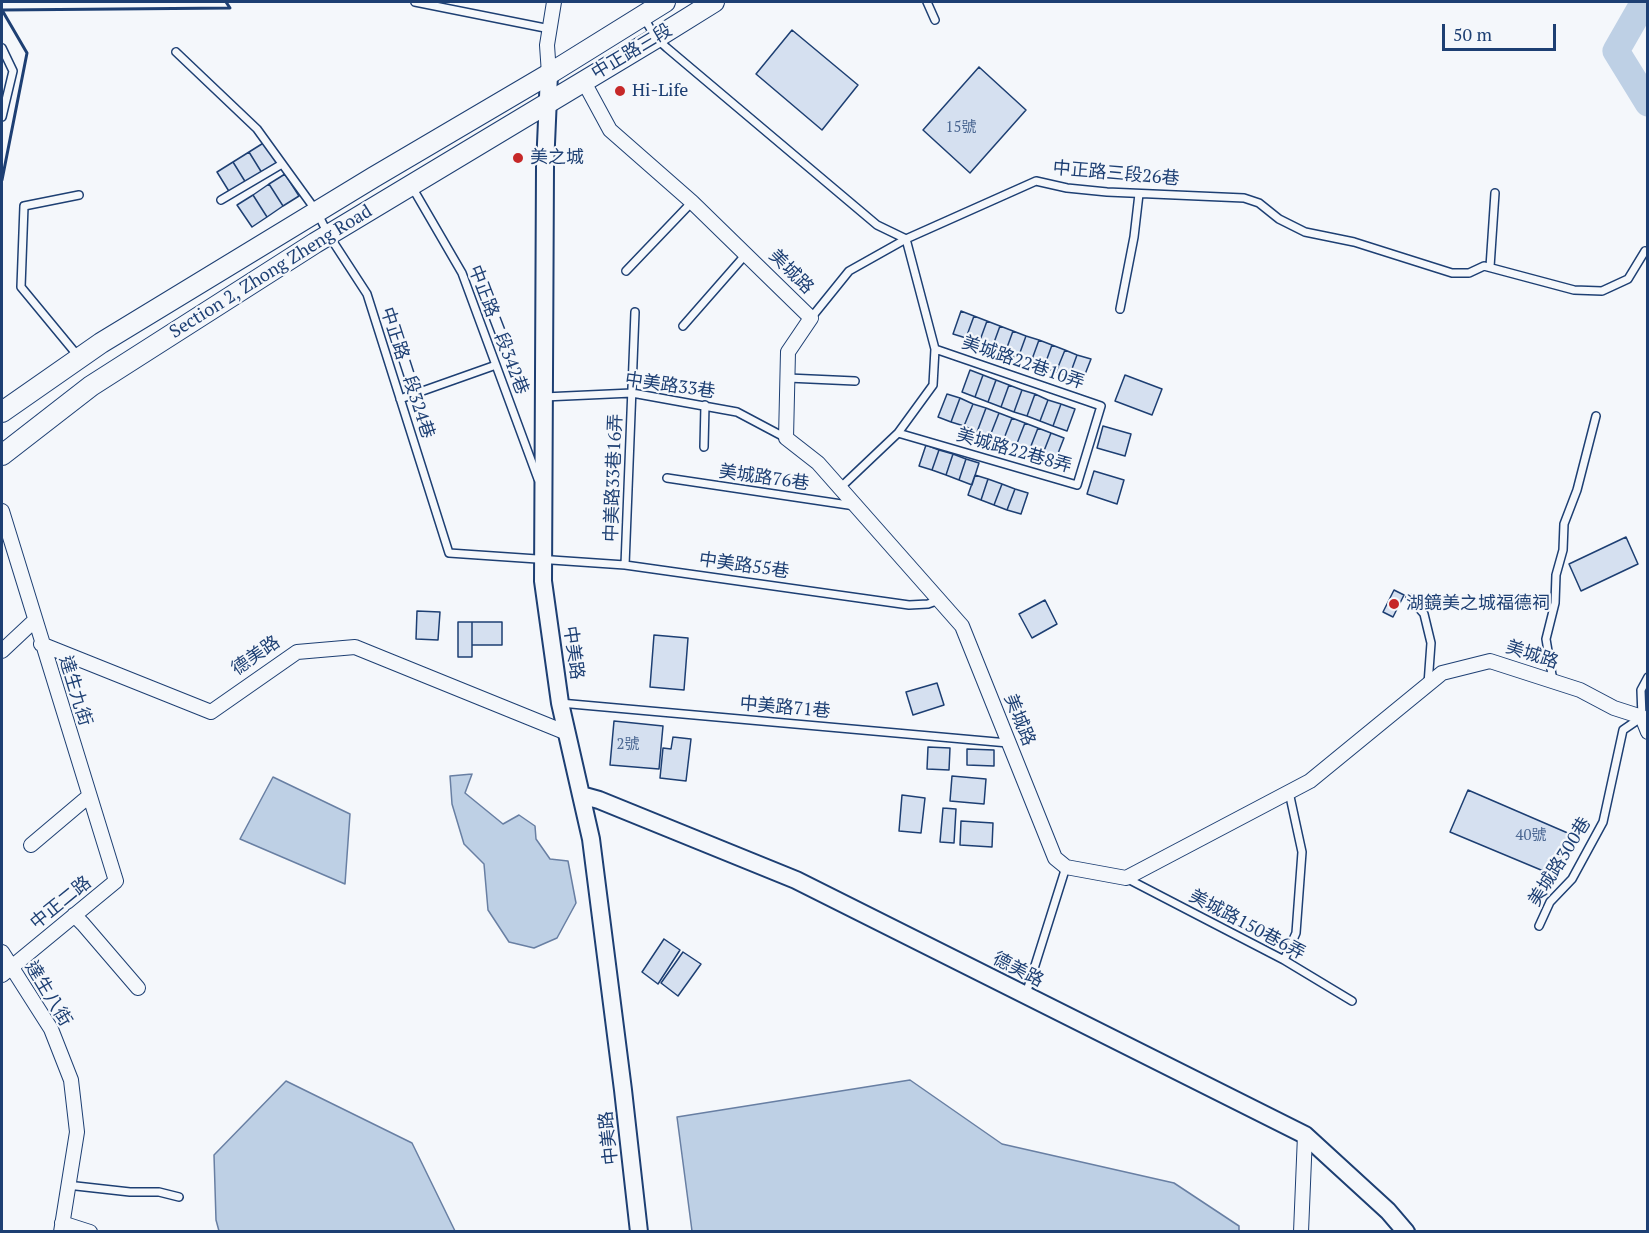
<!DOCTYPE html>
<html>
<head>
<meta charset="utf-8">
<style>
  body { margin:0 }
  #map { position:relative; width:1649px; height:1233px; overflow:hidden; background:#f4f7fb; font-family:"PT Serif",serif }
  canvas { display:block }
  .frame { position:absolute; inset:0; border:3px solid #1d3f73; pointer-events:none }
  .scale { position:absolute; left:1442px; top:24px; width:114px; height:27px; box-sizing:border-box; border:3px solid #1d3f73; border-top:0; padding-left:8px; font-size:18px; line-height:21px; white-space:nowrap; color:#1d3f73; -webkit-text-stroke:4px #f4f7fb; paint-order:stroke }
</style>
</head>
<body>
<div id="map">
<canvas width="1649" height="1233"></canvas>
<div class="frame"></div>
<div class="scale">50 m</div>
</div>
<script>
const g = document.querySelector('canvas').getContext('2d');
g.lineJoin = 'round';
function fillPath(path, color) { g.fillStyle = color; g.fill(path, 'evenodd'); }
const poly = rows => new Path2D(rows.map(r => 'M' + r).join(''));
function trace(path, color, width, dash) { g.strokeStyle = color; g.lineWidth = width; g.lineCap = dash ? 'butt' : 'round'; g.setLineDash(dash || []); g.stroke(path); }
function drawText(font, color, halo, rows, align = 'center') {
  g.font = font + ' "PT Serif","Noto Sans TC",serif'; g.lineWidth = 4.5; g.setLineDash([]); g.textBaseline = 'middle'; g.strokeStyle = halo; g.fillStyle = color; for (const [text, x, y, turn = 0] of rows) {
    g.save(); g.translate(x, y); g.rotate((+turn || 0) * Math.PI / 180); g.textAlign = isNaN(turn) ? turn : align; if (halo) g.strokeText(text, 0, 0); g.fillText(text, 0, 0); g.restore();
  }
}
const water = poly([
  [472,774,465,793,503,824,519,815,535,826,536,839,550,859,568,861,576,903,557,938,534,948,509,942,488,910,484,864,464,844,452,804,450,776,472,774],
  [273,777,350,814,345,884,240,839,273,777],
  [910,1080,1002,1144,1174,1183,1239,1226,1239,1231,692,1231,677,1117,910,1080],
  [286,1081,412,1143,455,1231,219,1231,216,1220,214,1155,286,1081]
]);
const river = poly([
  [1644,2,1616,51,1648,103]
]);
const building = poly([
  [792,30,858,85,822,130,756,74,792,30],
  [979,67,1026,110,970,173,923,130,979,67],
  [265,142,278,163,262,173,249,152,265,142],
  [249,152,262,173,246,183,233,162,249,152],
  [233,162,246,183,230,193,217,172,233,162],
  [285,174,299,196,283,206,269,184,285,174],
  [269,184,283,206,267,217,253,195,269,184],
  [253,195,267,217,252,227,237,205,253,195],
  [961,311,974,316,966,338,953,334,961,311],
  [974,316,987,321,979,343,966,338,974,316],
  [987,321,1000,326,992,348,979,343,987,321],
  [1000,326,1013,331,1005,353,992,348,1000,326],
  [1013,331,1026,336,1018,358,1005,353,1013,331],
  [1026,336,1039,340,1031,362,1018,358,1026,336],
  [1039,340,1052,345,1044,367,1031,362,1039,340],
  [1052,345,1065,350,1056,372,1044,367,1052,345],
  [1065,350,1077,355,1069,377,1056,372,1065,350],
  [1077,355,1091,359,1082,382,1069,377,1077,355],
  [970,370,983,375,975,397,962,392,970,370],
  [983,375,996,380,988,402,975,397,983,375],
  [1125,375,1162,389,1152,415,1115,401,1125,375],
  [996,380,1009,385,1001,407,988,402,996,380],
  [1009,385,1022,390,1014,412,1001,407,1009,385],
  [1022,390,1035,394,1027,416,1014,412,1022,390],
  [947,394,960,398,951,422,938,417,947,394],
  [1035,394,1048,400,1040,421,1027,416,1035,394],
  [960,398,973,404,964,426,951,422,960,398],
  [1048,400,1061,404,1053,426,1040,421,1048,400],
  [973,404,986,408,977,432,964,426,973,404],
  [1061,404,1075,409,1067,431,1053,426,1061,404],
  [986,408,999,413,990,436,977,432,986,408],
  [999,413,1012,418,1003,441,990,436,999,413],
  [1012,418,1025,423,1016,446,1003,441,1012,418],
  [1025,423,1038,428,1029,451,1016,446,1025,423],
  [1103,426,1131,434,1125,456,1097,448,1103,426],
  [1038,428,1051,433,1042,456,1029,451,1038,428],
  [1051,433,1064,438,1055,461,1042,456,1051,433],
  [926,445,939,450,932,470,919,466,926,445],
  [939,450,953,454,946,475,932,470,939,450],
  [953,454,966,459,959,480,946,475,953,454],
  [966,459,979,463,972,485,959,480,966,459],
  [1094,471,1124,480,1117,504,1087,494,1094,471],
  [975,475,988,479,981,500,968,495,975,475],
  [988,479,1002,484,994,505,981,500,988,479],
  [1002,484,1015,489,1007,510,994,505,1002,484],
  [1015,489,1028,493,1021,514,1007,510,1015,489],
  [1626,537,1638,564,1581,591,1569,564,1626,537],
  [1394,590,1404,595,1393,617,1383,612,1394,590],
  [1045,600,1057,624,1032,638,1019,614,1045,600],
  [417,611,440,612,438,640,416,639,417,611],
  [458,622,472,622,472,657,458,657,458,622],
  [472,622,502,622,502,645,472,645,472,622],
  [654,635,688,638,684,690,650,687,654,635],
  [937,683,944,705,913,715,906,692,937,683],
  [614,721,663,726,659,769,610,765,614,721],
  [673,737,691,739,686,781,660,778,663,748,671,749,673,737],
  [928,747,950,748,949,770,927,769,928,747],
  [967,749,994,750,994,766,967,765,967,749],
  [952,776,986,779,984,804,950,801,952,776],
  [1468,790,1570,834,1553,875,1450,832,1468,790],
  [902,795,925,798,921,833,899,831,902,795],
  [943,808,956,809,954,843,940,842,943,808],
  [961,821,993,823,992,847,960,845,961,821],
  [664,939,680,950,658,984,642,972,664,939],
  [683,952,701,964,678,996,661,983,683,952]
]);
const service = poly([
  [415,2,550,29],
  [927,2,935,20],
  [644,18,656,38,667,48,877,225,906,239],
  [2,48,13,71,2,117],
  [176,52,257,129,317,212,328,234,367,294,449,553,625,565,909,605,928,604,939,600],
  [412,187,462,273,538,479],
  [221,200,282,164],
  [1490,267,1495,193],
  [626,271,692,202],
  [1120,309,1134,237,1139,194],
  [811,318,849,271,906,239,1036,181,1067,188,1107,192,1244,198,1259,203,1279,219,1305,232,1354,242,1452,273,1469,273,1484,266,1574,290,1602,291,1628,279,1645,251],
  [683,326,747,253],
  [78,356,21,287,24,206,79,195],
  [788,378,855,381],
  [544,397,632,393,737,412,786,438],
  [400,399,496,365],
  [898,433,1077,485,1101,406,935,349],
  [704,447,705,405],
  [667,478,855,506],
  [840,488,898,433,933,385,935,349,906,239],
  [625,565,635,312],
  [1410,598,1424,614,1431,643,1428,684],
  [1553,681,1546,639,1555,603,1556,575,1563,550,1564,524,1577,490,1596,416],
  [560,703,1008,743],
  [1126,878,1284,960,1352,1001],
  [1539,926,1550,902,1572,879,1603,822,1623,730,1642,717,1641,690,1648,677],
  [1284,960,1296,933,1302,852,1289,792],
  [1026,994,1066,867],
  [67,1185,130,1192,159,1192,179,1197]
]);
const minor = poly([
  [549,74,547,45,554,2],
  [584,82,610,130,692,202,811,318,788,352,786,438,818,463,962,626,1055,858,1066,867,1126,878,1310,781,1442,673,1490,661,1580,690,1614,708,1642,717,1648,732],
  [2,511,116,881,2,975],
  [41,644,211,712,297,652,355,647,567,733],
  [2,651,34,621],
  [31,845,89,796],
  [74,915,83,924,138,988],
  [2,952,51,1029,71,1080,77,1132,61,1232],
  [62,1223,90,1232],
  [1301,1232,1305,1135]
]);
const tertiary = poly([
  [549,74,545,167,543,581,560,703,591,839,623,1090,639,1232],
  [581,795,599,800,796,880,1305,1135,1388,1211,1406,1232]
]);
const secondary = poly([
  [2,412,101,343,374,177,549,74,665,2],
  [2,455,91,386,315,243,656,38,714,2]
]);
const wall = poly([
  [2,10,230,8,226,2],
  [2,10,27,53,2,180]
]);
const markers = [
  [620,91,6,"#c62828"],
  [518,158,6,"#c62828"],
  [1394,604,6,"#c62828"]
];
const numberNames = [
  ["15號",961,128],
  ["2號",628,745],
  ["40號",1531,836]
];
const streetNames = [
  ["中正路三段",632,52,-31],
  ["中正路三段26巷",1116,174,5],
  ["Section 2, Zhong Zheng Road",271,272,-32],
  ["美城路",791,272,45],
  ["中正路二段342巷",498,330,69],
  ["美城路22巷10弄",1023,363,19],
  ["中正路二段324巷",407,373,72],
  ["中美路33巷",670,386,8],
  ["美城路22巷8弄",1014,451,16],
  ["中美路33巷16弄",614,478,-88],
  ["美城路76巷",764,478,8],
  ["中美路55巷",744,566,8],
  ["中美路",573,653,82],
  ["美城路",1532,655,18],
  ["德美路",256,656,-35],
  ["達生九街",75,691,73],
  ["中美路71巷",785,708,5],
  ["美城路",1019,720,68],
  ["美城路300巷",1560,862,-58],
  ["中正二路",61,903,-39],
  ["美城路150巷6弄",1247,925,28],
  ["德美路",1018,970,27],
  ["達生八街",48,994,59],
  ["中美路",609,1138,-96]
];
const poiNames = [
  ["Hi-Life",632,91],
  ["美之城",530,158],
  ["湖鏡美之城福德祠",1406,604]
];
fillPath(water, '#bed0e5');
trace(water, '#687fa3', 1.5);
trace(river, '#bed0e5', 27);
fillPath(building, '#d5e0f0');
trace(building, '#1d3f73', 1.5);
trace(service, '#1d3f73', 10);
trace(minor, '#1d3f73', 16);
trace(tertiary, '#1d3f73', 20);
trace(secondary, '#1d3f73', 22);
trace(service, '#f4f7fb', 7);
trace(minor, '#f4f7fb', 14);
trace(tertiary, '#f4f7fb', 16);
trace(secondary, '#f4f7fb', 20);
trace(wall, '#1d3f73', 3);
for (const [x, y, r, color] of markers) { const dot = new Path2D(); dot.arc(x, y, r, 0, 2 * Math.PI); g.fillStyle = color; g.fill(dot); trace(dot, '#f4f7fb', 2); }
drawText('15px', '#4b6792', null, numberNames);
drawText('18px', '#1d3f73', '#f4f7fb', streetNames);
drawText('18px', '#1d3f73', '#f4f7fb', poiNames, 'left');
</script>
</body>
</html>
